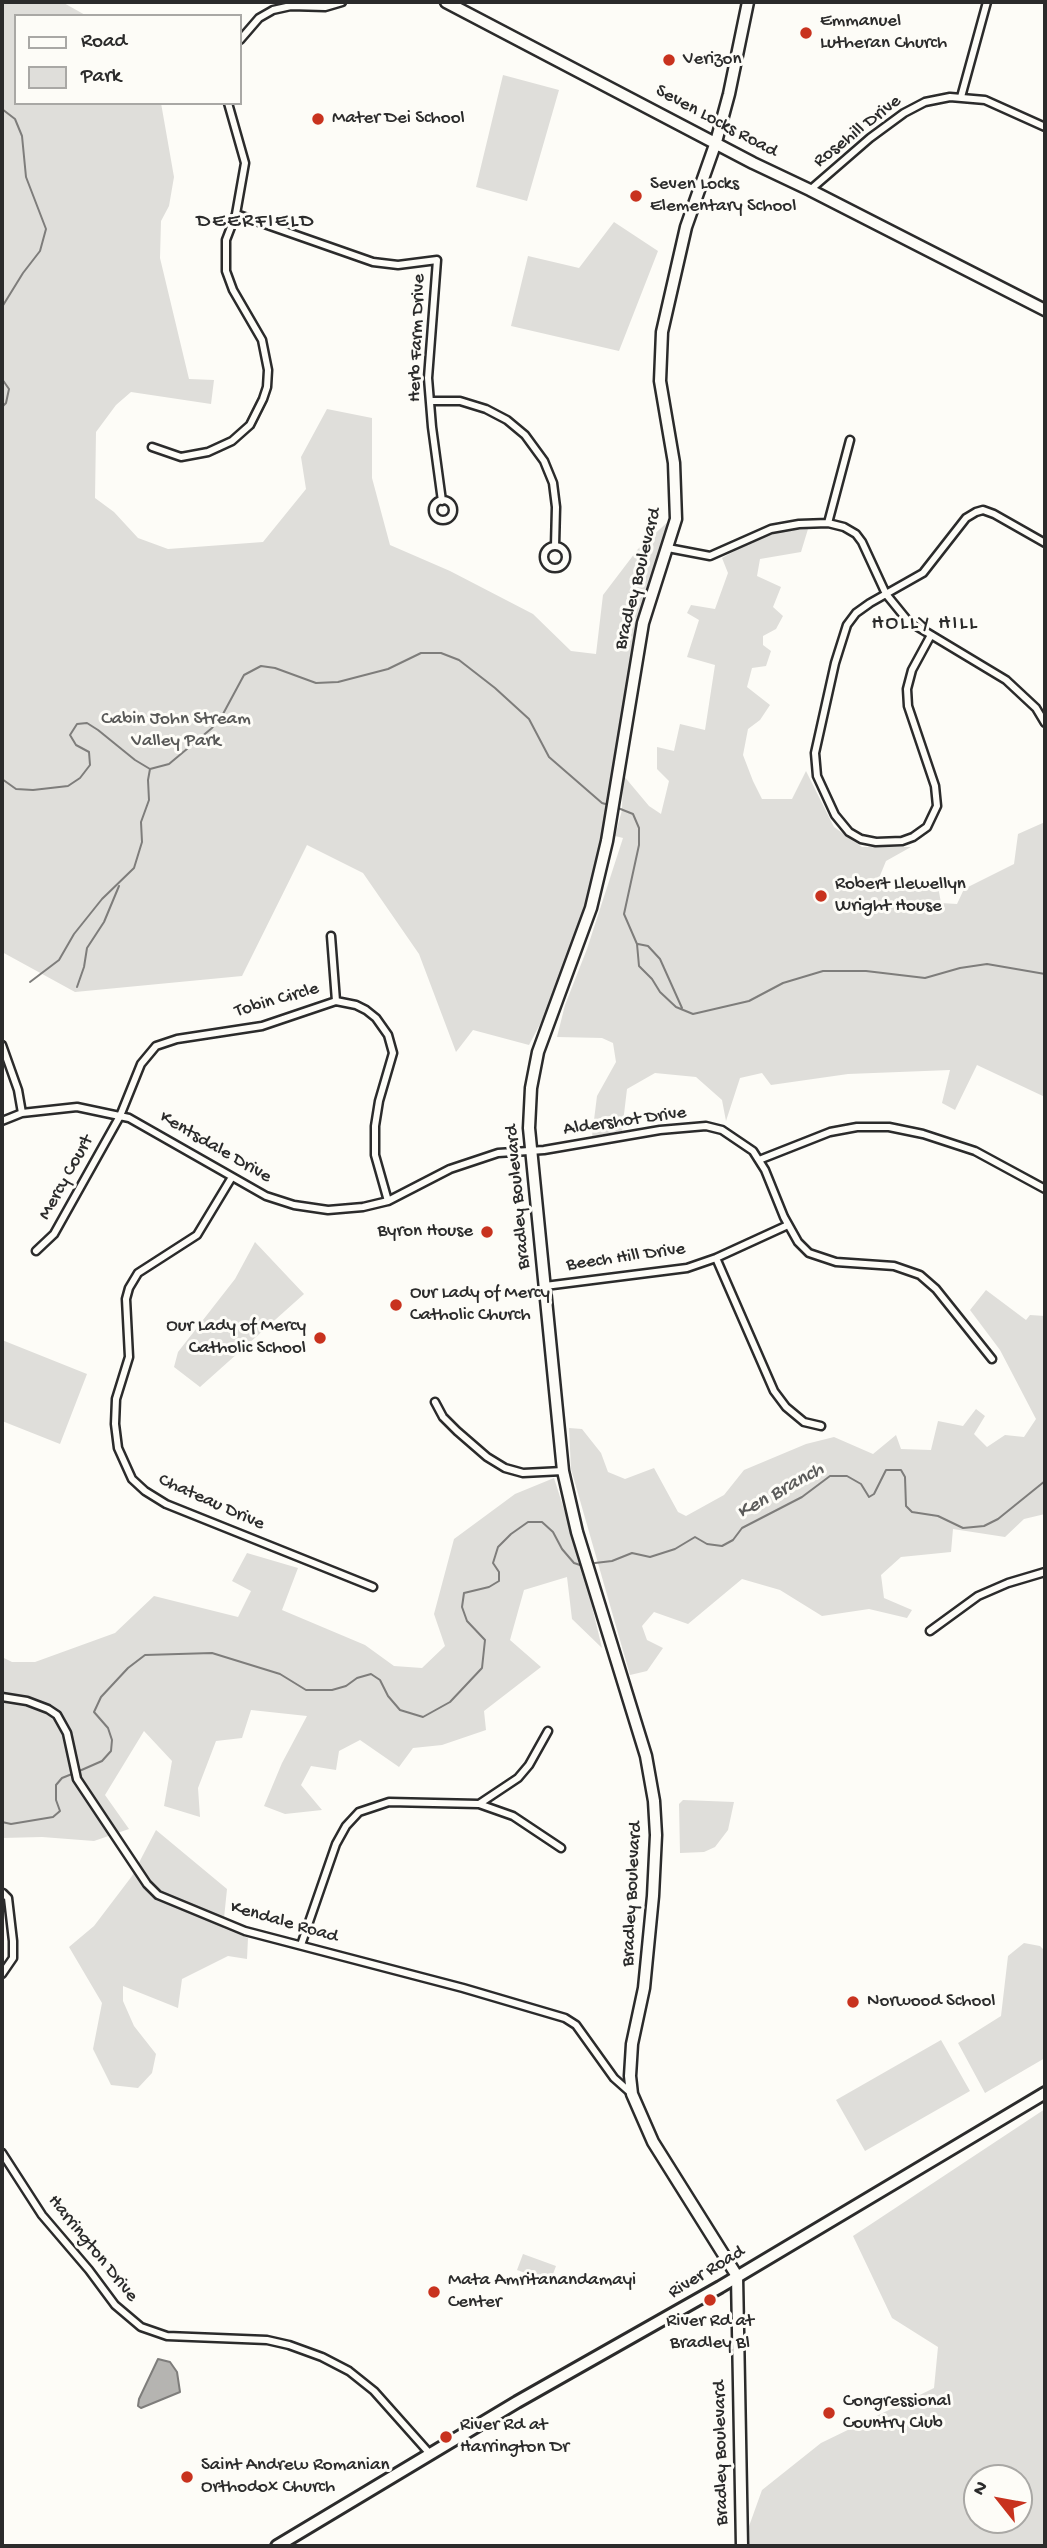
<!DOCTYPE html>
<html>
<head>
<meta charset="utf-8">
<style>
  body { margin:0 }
  #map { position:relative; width:1047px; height:2548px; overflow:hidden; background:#fdfcf7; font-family:"Gochi Hand",sans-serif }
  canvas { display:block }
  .frame { position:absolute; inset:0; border:4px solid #2b2b2b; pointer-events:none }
  .legend { position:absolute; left:14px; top:14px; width:228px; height:91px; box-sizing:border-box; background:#fdfcf7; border:2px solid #a9a8a5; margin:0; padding:9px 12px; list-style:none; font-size:21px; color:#2b2b2b }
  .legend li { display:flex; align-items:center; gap:14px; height:35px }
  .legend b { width:35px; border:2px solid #a9a8a5 }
  .north { position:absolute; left:963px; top:2464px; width:70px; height:70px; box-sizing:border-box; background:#fdfcf7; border:2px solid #a9a8a5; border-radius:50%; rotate:301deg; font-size:19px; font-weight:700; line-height:28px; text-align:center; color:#2b2b2b }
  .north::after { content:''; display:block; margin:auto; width:24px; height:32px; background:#c8321e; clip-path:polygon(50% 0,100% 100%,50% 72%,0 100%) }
</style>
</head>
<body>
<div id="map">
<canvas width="1047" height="2548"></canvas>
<div class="frame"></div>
<ul class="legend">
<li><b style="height:9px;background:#fdfcf7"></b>Road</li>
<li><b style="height:19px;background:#dfdeda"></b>Park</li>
</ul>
<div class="north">N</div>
</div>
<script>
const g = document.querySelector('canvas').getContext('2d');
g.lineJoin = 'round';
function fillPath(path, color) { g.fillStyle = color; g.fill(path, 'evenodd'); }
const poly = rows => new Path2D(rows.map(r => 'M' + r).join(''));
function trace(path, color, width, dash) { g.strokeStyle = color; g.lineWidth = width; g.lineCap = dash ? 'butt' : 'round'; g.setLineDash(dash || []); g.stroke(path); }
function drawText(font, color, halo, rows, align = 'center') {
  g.font = font + ' "Gochi Hand",sans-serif'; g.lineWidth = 6; g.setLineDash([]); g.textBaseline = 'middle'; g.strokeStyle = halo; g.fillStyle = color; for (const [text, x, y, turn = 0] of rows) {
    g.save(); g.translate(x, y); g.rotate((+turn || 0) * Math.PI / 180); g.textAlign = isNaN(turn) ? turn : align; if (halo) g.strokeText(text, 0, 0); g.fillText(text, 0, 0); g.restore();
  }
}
const green = poly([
  [2,2,62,2,87,16,16,16,16,103,161,103,174,177,169,206,161,221,160,258,189,379,214,380,211,404,131,392,116,405,96,432,95,498,114,512,138,538,168,549,263,542,306,489,301,457,327,409,372,418,372,478,390,545,450,571,533,614,571,651,596,654,603,595,638,549,671,519,648,597,607,841,566,975,529,1045,473,1030,456,1052,419,954,363,873,307,845,242,976,75,992,2,952],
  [503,75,559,90,527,201,476,187],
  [614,222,658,251,619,351,511,326,528,256,579,268],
  [808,529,801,552,760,559,757,576,781,587,773,607,783,616,776,629,763,636,763,645,771,651,766,666,752,668,747,687,770,705,760,720,748,729,743,755,753,781,762,799,792,799,806,771,834,827,862,847,911,847,886,861,879,878,890,892,937,881,941,903,957,904,964,889,1014,864,1018,834,1045,822,1045,1097,977,1065,955,1110,942,1103,950,1070,848,1074,771,1085,762,1073,740,1078,726,1121,722,1100,696,1077,655,1073,627,1089,622,1131,592,1136,597,1096,616,1062,613,1043,602,1038,557,1037,565,1005,587,949,623,838,615,836,622,810,623,775,649,806,661,814,669,781,657,769,657,747,674,751,680,724,705,730,715,665,687,657,699,620,687,613,691,605,715,609,728,573,722,558,754,540,786,530],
  [255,1242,304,1294,200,1387,174,1367,178,1352,235,1279],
  [986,1290,1026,1320,1030,1315,1045,1316,1045,1514,1024,1519,1005,1537,953,1529,951,1552,901,1557,881,1575,884,1598,912,1610,907,1618,869,1609,822,1616,780,1590,742,1579,688,1624,654,1612,642,1626,647,1640,663,1648,647,1671,630,1675,571,1469,569,1428,582,1429,601,1453,608,1472,625,1479,654,1468,678,1512,686,1516,724,1495,744,1470,806,1444,834,1437,873,1454,896,1435,901,1449,931,1450,938,1421,963,1426,976,1409,985,1416,974,1434,987,1447,1005,1435,1024,1437,1036,1419,1000,1350,970,1310],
  [2,1340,87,1374,60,1444,2,1421],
  [554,1478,583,1569,602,1648,572,1619,567,1577,524,1590,510,1640,541,1667,484,1711,486,1730,442,1745,413,1748,399,1767,360,1740,339,1751,336,1770,311,1766,301,1785,322,1810,285,1814,264,1806,282,1763,307,1716,251,1710,242,1738,216,1741,198,1788,200,1817,164,1806,172,1761,144,1731,105,1795,129,1829,94,1841,42,1837,2,1838,2,1657,12,1662,35,1662,115,1633,154,1596,238,1617,251,1591,232,1581,247,1553,298,1568,282,1610,365,1645,394,1666,422,1668,445,1646,434,1614,454,1539,515,1494],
  [683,1800,734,1802,728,1830,715,1847,704,1852,680,1853,679,1804],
  [156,1830,227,1889,223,1928,248,1938,247,1959,228,1956,182,1979,178,2008,123,1986,123,2001,134,2026,156,2054,152,2073,138,2088,111,2085,93,2049,102,2003,69,1947,94,1926,132,1876],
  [1024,1943,1040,1946,1045,1951,1045,2058,985,2093,958,2043,1001,2016,1008,1956],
  [941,2040,970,2091,865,2151,836,2100],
  [1045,2109,1045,2546,748,2546,748,2529,762,2490,821,2443,934,2388,938,2347,892,2318,853,2236],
  [977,2478,1019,2478,1019,2520,977,2520],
  [523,2254,556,2266,550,2282,517,2270]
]);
const water = poly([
  [158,2359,170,2362,177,2372,180,2392,141,2408,138,2406,139,2399,158,2359]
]);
const stream = poly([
  [2,109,15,119,22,136,26,177,46,229,40,251,23,273,2,307],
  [2,379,9,389,6,403,2,407],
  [2,779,16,789,33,790,68,786,80,778,90,765,89,752,76,745,70,735,77,724,87,723,98,730,135,760,150,769,169,764,212,728,223,714,244,675,261,666,275,668,316,683,338,682,388,669,421,653,441,653,459,660,495,688,529,719,549,757,602,803,609,805],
  [618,808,633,814,639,828,639,845,624,914,637,944,639,966,652,979,660,992,676,1007,693,1014,749,1001,783,983,823,971,866,971,925,978,960,968,987,964,1045,974],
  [638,944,648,946,660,959,682,1008],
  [30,982,59,960,74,934,102,899,134,868,142,842,141,822,149,800,148,780,150,769],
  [77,987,84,967,87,948,104,922,119,886],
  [595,1563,612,1561,632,1553,650,1557,675,1549,695,1537,707,1544,722,1546,733,1540,742,1528,802,1497,830,1476,847,1476,861,1484,869,1497,874,1494,886,1470,901,1470,905,1477,906,1506,912,1512,938,1516,963,1528,984,1526,998,1519,1045,1481],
  [77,1772,102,1761,111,1751,112,1740,108,1728,94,1712,101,1697,128,1668,145,1655,212,1653,280,1674,306,1690,332,1690,346,1686,357,1678,371,1674,380,1680,388,1696,400,1710,423,1717,450,1702,482,1668,485,1640,467,1621,462,1607,464,1593,489,1587,499,1581,499,1572,493,1563,498,1547,511,1534,528,1522,542,1522,553,1532,562,1549,574,1563,580,1565],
  [2,1822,11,1824,53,1817,60,1811,56,1800,56,1785,62,1778,72,1774]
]);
const street = poly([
  [240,40,259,18,273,10,291,6,325,7,342,2],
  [961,97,987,2],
  [810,190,870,138,904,113,925,102,950,97,985,100,1045,127],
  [236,214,373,262,398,265,437,260,428,378,432,427,442,501],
  [430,401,460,401,486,409,507,420,525,435,544,461,553,483,556,507,555,546],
  [152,447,181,457,208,452,232,441,250,425,263,399,267,387,268,370,262,340,233,290,226,271,226,240,236,214,245,163,228,103],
  '433 510a10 10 0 1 1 20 0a10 10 0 1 1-20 0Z',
  [828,523,850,440],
  '544 557a11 11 0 1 1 22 0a11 11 0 1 1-22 0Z',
  [668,548,710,556,771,529,799,524,828,523,844,527,856,534,862,542,886,594,908,621,1006,680,1036,708,1045,723],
  [931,635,912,670,907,689,908,706,935,786,937,806,927,827,913,837,902,841,876,842,861,839,849,832,835,815,817,776,815,753,835,663,847,625,856,613,870,603,923,573,966,518,976,512,983,510,994,514,1045,543],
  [331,936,336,1001],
  [2,1045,18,1090,22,1113],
  [2,1121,22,1113,77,1107,129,1118,266,1196,294,1205,328,1210,363,1207,388,1201,450,1169,498,1153,544,1150,660,1130,706,1126,722,1130,753,1151,765,1170,784,1217,798,1242,809,1253,836,1262,894,1266,920,1275,936,1289,992,1359],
  [759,1160,830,1132,857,1127,889,1127,923,1134,975,1151,1045,1189],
  [232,1177,197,1235,138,1273,129,1288,126,1299,129,1357,116,1399,115,1424,118,1448,132,1479,145,1491,166,1504,373,1587],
  [36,1251,54,1234,120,1116,141,1064,156,1046,177,1039,262,1026,336,1001,356,1005,366,1010,376,1018,388,1035,393,1053,379,1101,375,1126,375,1155,388,1201],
  [716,1258,774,1391,786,1407,804,1422,821,1426],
  [545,1286,687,1268,716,1258,788,1225],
  [435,1402,443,1417,457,1431,487,1457,505,1468,523,1473,563,1471],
  [930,1631,978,1596,1008,1583,1045,1572],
  [2,1697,27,1701,48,1709,57,1715,67,1733,77,1779,147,1884,158,1895,245,1931,463,1988,565,2018,576,2025,614,2078,632,2094],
  [479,1804,513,1816,561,1848],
  [301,1945,336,1844,346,1826,359,1812,389,1802,479,1804,518,1778,529,1765,548,1731],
  [2,1974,13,1958,13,1941,8,1898,3,1893],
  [2,2153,42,2215,89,2270,115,2305,141,2327,167,2336,267,2340,289,2345,322,2357,349,2371,374,2391,431,2455]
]);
const secondary = poly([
  [446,2,753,163,810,190,1045,310],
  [742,2546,737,2276,653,2142,632,2094,630,2076,632,2044,644,1988,653,1896,656,1835,654,1801,646,1756,577,1532,563,1471,529,1128,531,1088,538,1052,591,908,607,841,643,623,676,519,674,463,660,381,662,332,686,227,716,142,729,94,748,2]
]);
const primary = poly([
  [277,2546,517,2402,720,2287,1045,2093]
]);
const markers = [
  [806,33,7,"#c8321e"],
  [669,60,7,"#c8321e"],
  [318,119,7,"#c8321e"],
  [636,196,7,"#c8321e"],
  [821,896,7,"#c8321e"],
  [487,1232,7,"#c8321e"],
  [396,1305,7,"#c8321e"],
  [320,1338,7,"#c8321e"],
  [853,2002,7,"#c8321e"],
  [434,2292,7,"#c8321e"],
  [710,2300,7,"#c8321e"],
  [829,2413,7,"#c8321e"],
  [446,2437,7,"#c8321e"],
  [187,2477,7,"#c8321e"]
];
const poiNames = [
  ["Emmanuel",820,22],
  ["Lutheran Church",820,44],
  ["Verizon",683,60],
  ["Mater Dei School",332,119],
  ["Seven Locks",650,185],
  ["Elementary School",650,207],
  ["Robert Llewellyn",835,885],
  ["Wright House",835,907],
  ["Byron House",473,1232,"right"],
  ["Our Lady of Mercy",410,1294],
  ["Catholic Church",410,1316],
  ["Our Lady of Mercy",306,1327,"right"],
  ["Catholic School",306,1349,"right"],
  ["Norwood School",867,2002],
  ["Mata Amritanandamayi",448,2281],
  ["Center",448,2303],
  ["River Rd at",710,2322,"center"],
  ["Bradley Bl",710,2344,"center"],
  ["Congressional",843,2402],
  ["Country Club",843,2424],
  ["River Rd at",460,2426],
  ["Harrington Dr",460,2448],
  ["Saint Andrew Romanian",201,2466],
  ["Orthodox Church",201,2488]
];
const streetNames = [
  ["Seven Locks Road",716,122,28],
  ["Rosehill Drive",858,132,-38],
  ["Herb Farm Drive",418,338,-88],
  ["Bradley Boulevard",639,579,-76],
  ["Tobin Circle",277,1001,-16],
  ["Aldershot Drive",625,1122,-8],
  ["Kentsdale Drive",215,1148,30],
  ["Mercy Court",67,1178,-61],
  ["Bradley Boulevard",519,1197,-95],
  ["Beech Hill Drive",626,1258,-8],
  ["Chateau Drive",211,1503,24],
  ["Bradley Boulevard",633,1894,-87],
  ["Kendale Road",284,1923,16],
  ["Harrington Drive",92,2249,51],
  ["River Road",707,2273,-31],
  ["Bradley Boulevard",722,2453,-91]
];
const parkNames = [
  ["Cabin John Stream",176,720],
  ["Valley Park",176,742]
];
const neighbourhoodNames = [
  ["DEERFIELD",256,223],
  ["HOLLY HILL",925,625]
];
const waterNames = [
  ["Ken Branch",781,1492,-29]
];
fillPath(green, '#dfdeda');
fillPath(water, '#b5b4b1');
trace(water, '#7e7d7b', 2);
trace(stream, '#7e7d7b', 2);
trace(street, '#2b2b2b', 11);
trace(secondary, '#2b2b2b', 15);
trace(primary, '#2b2b2b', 16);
trace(street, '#fdfcf7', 6);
trace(secondary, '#fdfcf7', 10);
trace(primary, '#fdfcf7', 10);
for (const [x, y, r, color] of markers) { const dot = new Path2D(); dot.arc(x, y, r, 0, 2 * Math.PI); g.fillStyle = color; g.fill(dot); trace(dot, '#fdfcf7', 2.5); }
drawText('19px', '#2b2b2b', '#fdfcf7', poiNames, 'left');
drawText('19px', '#2b2b2b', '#fdfcf7', streetNames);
drawText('19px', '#585857', '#fdfcf7', parkNames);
g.letterSpacing = '2px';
drawText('21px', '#2b2b2b', '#fdfcf7', neighbourhoodNames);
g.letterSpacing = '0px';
drawText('italic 21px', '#5b5b5a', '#fdfcf7', waterNames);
</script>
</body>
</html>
